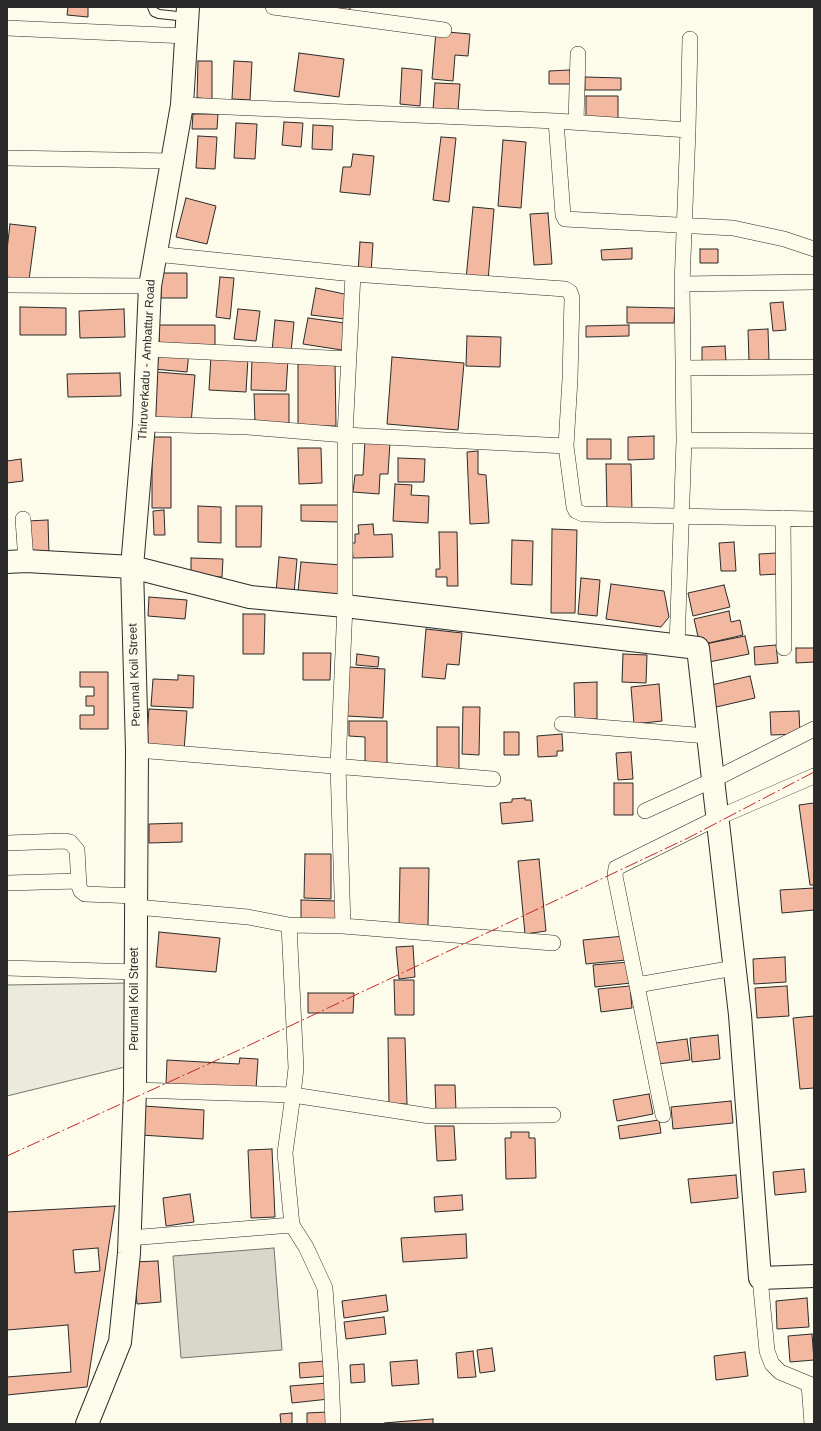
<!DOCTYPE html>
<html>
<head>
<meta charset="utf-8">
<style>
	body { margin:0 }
	#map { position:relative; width:821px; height:1431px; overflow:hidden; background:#fdfbea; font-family:Arial,sans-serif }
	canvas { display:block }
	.frame { position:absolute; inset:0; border:8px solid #2b2b2b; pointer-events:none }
</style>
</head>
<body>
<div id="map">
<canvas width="821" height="1431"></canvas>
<div class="frame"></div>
</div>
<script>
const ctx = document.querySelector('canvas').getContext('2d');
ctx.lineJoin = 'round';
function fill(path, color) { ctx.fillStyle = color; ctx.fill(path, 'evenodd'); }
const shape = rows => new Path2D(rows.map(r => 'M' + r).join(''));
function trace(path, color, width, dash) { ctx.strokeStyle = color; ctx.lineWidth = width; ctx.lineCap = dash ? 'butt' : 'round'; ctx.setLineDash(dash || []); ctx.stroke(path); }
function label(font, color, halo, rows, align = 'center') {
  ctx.font = font + ' Arial,sans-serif'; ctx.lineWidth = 3; ctx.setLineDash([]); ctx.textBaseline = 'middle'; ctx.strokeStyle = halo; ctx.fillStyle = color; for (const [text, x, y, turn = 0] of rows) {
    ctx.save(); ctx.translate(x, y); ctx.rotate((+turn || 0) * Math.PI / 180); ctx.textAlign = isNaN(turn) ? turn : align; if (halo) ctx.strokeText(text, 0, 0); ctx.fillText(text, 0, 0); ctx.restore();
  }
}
const parking = shape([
	[132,983,129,1066,7,1096,7,985,132,983]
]);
fill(parking, '#eceadb');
trace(parking, '#74746e', 1);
const water = shape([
	[274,1248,282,1350,181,1358,173,1256,274,1248]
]);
fill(water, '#d8d7c9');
trace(water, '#74746e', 1);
const building = shape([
	[68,7,88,7,88,17,67,15,68,7],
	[323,7,350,7,350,10,323,7],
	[436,31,470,34,468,56,455,55,453,81,432,79,436,31],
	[299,53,344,59,339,97,294,91,299,53],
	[198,61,212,61,212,99,197,98,198,61],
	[234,61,252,62,250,100,232,99,234,61],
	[402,68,422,70,420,106,400,104,402,68],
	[570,70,571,84,549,84,549,71,570,70],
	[585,77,621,78,621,90,585,90,585,77],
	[435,83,460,84,458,111,433,110,435,83],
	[586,96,618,96,618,118,586,117,586,96],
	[193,114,218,114,217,129,192,129,193,114],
	[284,122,303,123,301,147,282,145,284,122],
	[236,123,257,124,255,159,234,158,236,123],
	[313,125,333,126,332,150,312,149,313,125],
	[198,136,217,137,215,169,196,168,198,136],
	[441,137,456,138,449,202,433,200,441,137],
	[503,140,526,142,521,208,498,206,503,140],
	[353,154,374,156,370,195,340,192,343,167,351,167,353,154],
	[186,198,216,206,207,244,176,237,186,198],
	[473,207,494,209,488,281,466,279,473,207],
	[548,213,552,264,534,265,530,214,548,213],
	[10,224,36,227,29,280,7,277,7,250,10,224],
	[360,242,373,243,371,273,358,272,360,242],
	[632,248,632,259,602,260,601,250,632,248],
	[700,249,718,249,718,263,700,263,700,249],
	[161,273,187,273,187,298,161,298,161,273],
	[220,277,234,278,230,319,216,317,220,277],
	[316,288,349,295,345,319,311,315,316,288],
	[783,302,786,330,773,331,770,303,783,302],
	[20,307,66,308,66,335,20,335,20,307],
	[627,307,675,308,674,323,627,323,627,307],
	[124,309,125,337,80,338,79,311,124,309],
	[238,309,260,311,256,341,234,339,238,309],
	[308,318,345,323,342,350,303,344,308,318],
	[275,320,294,322,291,352,272,351,275,320],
	[159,325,215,325,215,348,159,348,159,325],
	[629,325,629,336,586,337,586,326,629,325],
	[768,329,769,360,749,361,748,330,768,329],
	[467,336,501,337,500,367,466,366,467,336],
	[725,346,726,361,702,362,702,347,725,346],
	[155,350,189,352,187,372,154,369,155,350],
	[211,356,248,358,246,392,209,390,211,356],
	[392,357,464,363,458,430,387,424,392,357],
	[252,358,288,359,286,391,251,390,252,358],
	[298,361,335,362,336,426,298,426,298,361],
	[157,372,195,375,191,424,153,421,157,372],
	[120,373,121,396,68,397,67,374,120,373],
	[254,394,289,394,289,423,255,423,254,394],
	[654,436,654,459,628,460,628,437,654,436],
	[152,437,171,437,171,508,152,508,152,437],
	[587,439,611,439,611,459,587,459,587,439],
	[365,440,390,442,388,474,380,474,379,494,353,492,355,475,363,475,365,440],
	[298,448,321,448,322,483,299,484,298,448],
	[478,451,478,474,486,475,489,523,470,524,467,452,478,451],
	[398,458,425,459,424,482,398,482,398,458],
	[21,459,23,481,7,483,7,461,21,459],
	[606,464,631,464,632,512,607,512,606,464],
	[395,484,412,485,411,495,429,496,428,523,393,521,395,484],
	[301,505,340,505,339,522,301,521,301,505],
	[198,506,221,507,221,543,198,542,198,506],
	[236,506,262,506,261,547,236,547,236,506],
	[164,510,165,535,154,535,153,511,164,510],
	[48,520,49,555,29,556,27,521,48,520],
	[373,524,374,535,392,534,393,557,353,558,352,543,355,543,355,534,359,534,358,525,373,524],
	[552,529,577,530,575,613,551,613,552,529],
	[439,532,457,532,458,586,447,586,447,577,436,577,436,569,440,569,439,532],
	[512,540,533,541,532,585,511,584,512,540],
	[734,542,736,571,721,571,719,543,734,542],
	[777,553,778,574,760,575,759,554,777,553],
	[279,557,297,559,294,594,276,592,279,557],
	[191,558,223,559,222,577,191,576,191,558],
	[301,562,342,565,340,595,298,591,301,562],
	[581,578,600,580,597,616,578,614,581,578],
	[611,584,664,591,669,617,661,627,606,619,611,584],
	[724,585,730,607,693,616,688,593,724,585],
	[149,597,187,600,185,619,148,616,149,597],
	[729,611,731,622,740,620,743,635,700,645,694,619,729,611],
	[243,614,265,614,264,654,243,654,243,614],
	[426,629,462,633,459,665,447,664,445,679,422,677,426,629],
	[745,636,749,654,709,662,705,644,745,636],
	[776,645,778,663,755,665,754,647,776,645],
	[796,648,814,648,814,662,796,663,796,648],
	[303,653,331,653,330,680,303,680,303,653],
	[357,654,379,657,378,667,356,665,357,654],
	[623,654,647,655,646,683,622,682,623,654],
	[349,667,385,669,383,718,347,716,349,667],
	[80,672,108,672,108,729,80,729,80,715,94,715,94,706,86,706,86,696,94,696,94,687,80,687,80,672],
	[178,675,194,676,193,708,151,706,153,679,178,680,178,675],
	[750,676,755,698,712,708,707,686,750,676],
	[597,682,597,719,575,720,574,683,597,682],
	[659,684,662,721,634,724,631,687,659,684],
	[463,707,480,707,479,755,462,754,463,707],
	[149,709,187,711,184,751,146,748,149,709],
	[799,711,800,734,771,735,770,712,799,711],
	[349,721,387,721,387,767,365,766,365,737,349,736,349,721],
	[437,727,459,727,459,769,437,769,437,727],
	[504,732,519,732,519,755,504,755,504,732],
	[562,734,563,751,557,751,557,756,538,757,537,736,562,734],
	[631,752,633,779,618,780,616,753,631,752],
	[614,783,633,783,633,815,614,815,614,783],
	[525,798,525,800,531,800,533,821,502,824,500,803,512,802,512,799,525,798],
	[814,803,814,885,810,885,799,805,814,803],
	[182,823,182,842,149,843,149,824,182,823],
	[305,854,331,854,331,899,304,898,305,854],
	[539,859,546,931,525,934,518,861,539,859],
	[400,868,429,868,428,926,399,925,400,868],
	[814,888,814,910,782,913,780,890,814,888],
	[301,900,337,901,337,923,301,923,301,900],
	[159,932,220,938,216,972,156,967,159,932],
	[624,936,626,960,586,964,583,940,624,936],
	[413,946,415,977,399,979,396,947,413,946],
	[785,957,786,982,754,984,753,959,785,957],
	[629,962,631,983,595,987,593,965,629,962],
	[394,980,414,980,414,1015,395,1015,394,980],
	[630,986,632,1008,601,1012,598,989,630,986],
	[787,986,789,1016,757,1018,755,988,787,986],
	[308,993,354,993,353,1013,308,1013,308,993],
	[814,1016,814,1088,800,1089,793,1018,814,1016],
	[718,1035,720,1059,692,1062,690,1038,718,1035],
	[388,1038,405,1038,407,1104,389,1104,388,1038],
	[687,1039,690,1060,658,1064,656,1043,687,1039],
	[240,1058,258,1059,256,1089,166,1084,167,1060,239,1064,240,1058],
	[435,1085,455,1085,456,1111,436,1111,435,1085],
	[649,1094,653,1114,617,1121,613,1100,649,1094],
	[731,1101,733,1123,673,1129,671,1107,731,1101],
	[143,1106,204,1110,203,1139,141,1135,143,1106],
	[659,1120,661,1133,620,1139,618,1126,659,1120],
	[435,1126,454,1126,456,1160,437,1161,435,1126],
	[511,1132,529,1132,529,1138,535,1138,536,1178,506,1179,505,1138,511,1138,511,1132],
	[272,1149,275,1217,251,1218,248,1150,272,1149],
	[804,1169,806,1192,775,1195,773,1172,804,1169],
	[736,1175,738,1198,691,1203,688,1179,736,1175],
	[190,1194,194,1222,166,1226,163,1198,190,1194],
	[462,1195,463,1210,435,1212,434,1197,462,1195],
	[115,1206,87,1387,7,1395,7,1212,115,1206],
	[466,1234,467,1258,403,1262,401,1238,466,1234],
	[98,1248,100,1271,75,1273,73,1250,98,1248],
	[158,1261,161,1302,137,1304,133,1262,158,1261],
	[386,1295,388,1311,344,1318,342,1301,386,1295],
	[807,1298,809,1327,777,1329,776,1301,807,1298],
	[384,1317,386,1334,346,1339,344,1322,384,1317],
	[68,1325,71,1372,7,1377,7,1330,68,1325],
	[812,1334,814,1360,790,1362,788,1336,812,1334],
	[492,1348,495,1371,480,1373,477,1350,492,1348],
	[473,1351,476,1377,458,1378,456,1353,473,1351],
	[745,1352,748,1376,716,1380,714,1356,745,1352],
	[417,1360,419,1384,392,1386,390,1362,417,1360],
	[325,1361,326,1376,300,1378,299,1363,325,1361],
	[364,1364,365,1382,351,1383,350,1365,364,1364],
	[328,1383,329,1399,292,1403,290,1386,328,1383],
	[327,1412,328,1424,307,1424,307,1413,327,1412],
	[292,1413,292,1424,281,1424,280,1414,292,1413],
	[433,1419,433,1424,384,1424,384,1423,433,1419]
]);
fill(building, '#f2b8a0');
trace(building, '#2b2b2b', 1);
const lane = shape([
	[152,7,154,12,159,14,187,17]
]);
const street = shape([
	[273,7,444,30],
	[7,28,186,36],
	[182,105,556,121,688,130,682,284,684,440,677,646],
	[556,121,563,215,565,219,733,228,784,239,814,249],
	[576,122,578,54],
	[688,130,690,39],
	[7,158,172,161],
	[155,254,353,274,565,289,570,292,572,298,570,379,566,446,574,507,576,511,583,514,814,519],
	[353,274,345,435,345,606,338,766,343,926,553,943],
	[682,284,814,282],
	[7,285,150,286],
	[147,349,349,359],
	[683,368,814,367],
	[144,424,248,427,345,435,566,446],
	[684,440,814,441],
	[783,518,784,648],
	[23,519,26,561],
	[562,724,707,736],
	[137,750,493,779],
	[645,811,713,780,814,729],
	[7,843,64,841,70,842,77,850,79,886,81,891,85,894,136,896],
	[7,883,78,881],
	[136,907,248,917,289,925,296,1068,293,1095,430,1116,553,1115],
	[289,925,343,926],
	[7,968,136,972],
	[637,985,734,968],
	[135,1090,293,1095,285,1153,292,1225],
	[663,1115,615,876,616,868,717,818,814,776],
	[129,1238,292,1225,306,1247,325,1288,331,1371,333,1424],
	[760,1278,767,1351,772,1364,780,1372,809,1384,812,1424]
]);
const secondary = shape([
	[7,562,26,561,132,567,250,597,345,606,698,648,740,1015,760,1278,814,1276],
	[87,1424,120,1342,129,1253,135,1090,137,750,132,567,144,424,150,286,182,105,188,7]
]);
trace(lane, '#2b2b2b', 10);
trace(street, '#2b2b2b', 16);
trace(secondary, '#2b2b2b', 24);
trace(lane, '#fdfbea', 8);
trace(street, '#fdfbea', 15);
trace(secondary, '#fdfbea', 22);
trace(shape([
	[7,1156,239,1050,688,838,814,772]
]), '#c62828', 1, [14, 3, 2, 3]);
label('12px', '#2b2b2b', '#fdfbea', [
	["Thiruverkadu - Ambattur Road",147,360,-87],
	["Perumal Koil Street",135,675,-92],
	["Perumal Koil Street",135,999,-90]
]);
</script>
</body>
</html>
